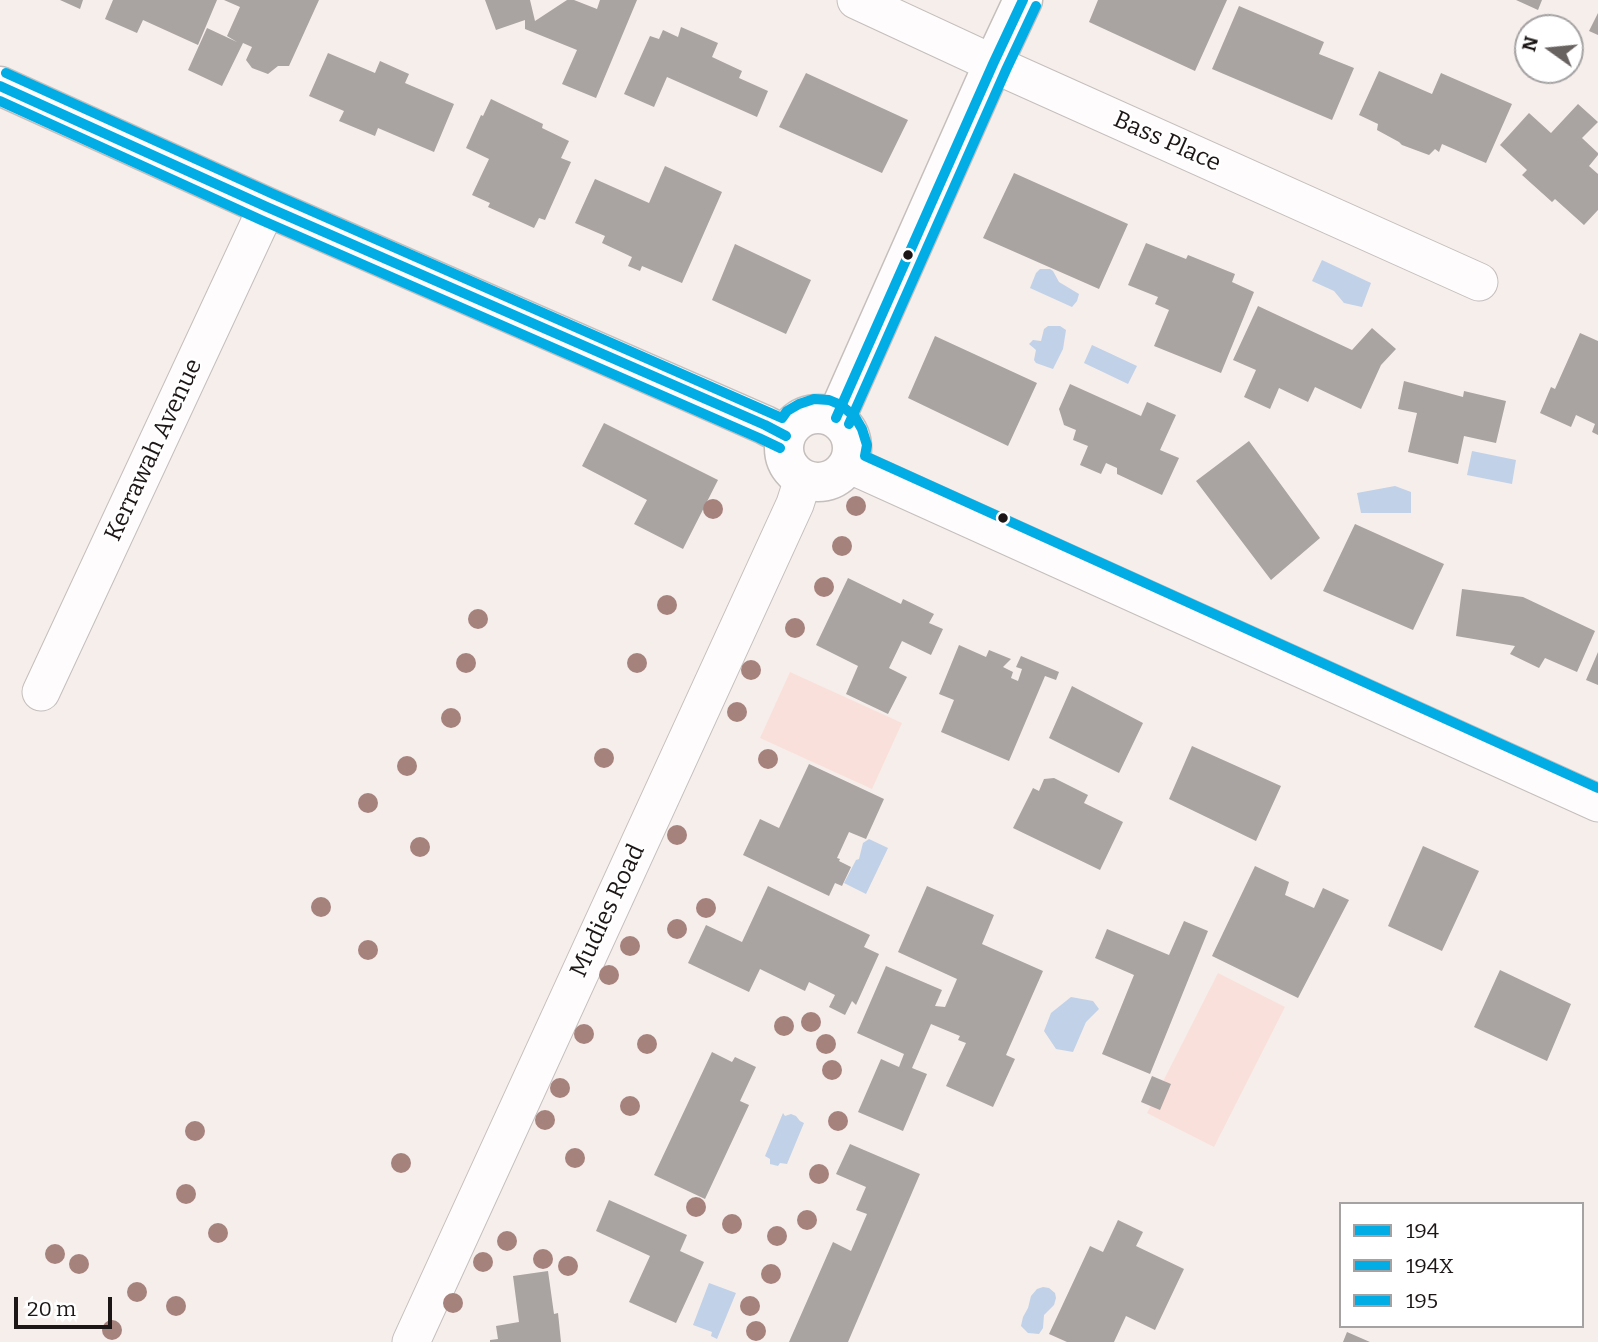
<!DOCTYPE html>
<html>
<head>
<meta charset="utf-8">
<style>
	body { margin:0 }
	#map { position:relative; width:1598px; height:1342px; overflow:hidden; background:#f6eeeb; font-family:Bitter,serif }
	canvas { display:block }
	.legend { position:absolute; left:1339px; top:1202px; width:245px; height:126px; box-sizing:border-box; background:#fff; border:2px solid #a4a2a2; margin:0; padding:9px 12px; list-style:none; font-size:21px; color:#1c1716 }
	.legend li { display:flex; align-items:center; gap:14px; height:35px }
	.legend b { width:35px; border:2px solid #a4a2a2 }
	.north { position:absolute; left:1514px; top:14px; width:70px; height:70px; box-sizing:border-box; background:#fff; border:2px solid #a4a2a2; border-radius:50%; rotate:285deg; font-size:19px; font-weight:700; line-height:28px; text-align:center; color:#1c1716 }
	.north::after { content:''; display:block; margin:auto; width:24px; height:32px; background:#686261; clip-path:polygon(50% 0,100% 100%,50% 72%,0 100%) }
	.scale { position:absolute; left:14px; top:1297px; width:98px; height:32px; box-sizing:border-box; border:4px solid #1c1716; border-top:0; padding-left:9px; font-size:21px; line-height:24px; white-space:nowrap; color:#1c1716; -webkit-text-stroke:5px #fff; paint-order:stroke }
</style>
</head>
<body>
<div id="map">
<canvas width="1598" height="1342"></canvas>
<ul class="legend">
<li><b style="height:9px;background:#01ade4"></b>194</li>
<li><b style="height:9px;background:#01ade4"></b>194X</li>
<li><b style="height:9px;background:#01ade4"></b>195</li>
</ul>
<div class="north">N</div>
<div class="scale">20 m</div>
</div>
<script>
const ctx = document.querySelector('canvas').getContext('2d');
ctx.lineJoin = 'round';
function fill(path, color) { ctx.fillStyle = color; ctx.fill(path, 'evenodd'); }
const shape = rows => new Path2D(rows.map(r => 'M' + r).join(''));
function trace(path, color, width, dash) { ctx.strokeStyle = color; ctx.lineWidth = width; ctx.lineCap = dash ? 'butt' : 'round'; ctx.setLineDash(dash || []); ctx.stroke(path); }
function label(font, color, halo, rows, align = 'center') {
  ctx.font = font + ' Bitter,serif'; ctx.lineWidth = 5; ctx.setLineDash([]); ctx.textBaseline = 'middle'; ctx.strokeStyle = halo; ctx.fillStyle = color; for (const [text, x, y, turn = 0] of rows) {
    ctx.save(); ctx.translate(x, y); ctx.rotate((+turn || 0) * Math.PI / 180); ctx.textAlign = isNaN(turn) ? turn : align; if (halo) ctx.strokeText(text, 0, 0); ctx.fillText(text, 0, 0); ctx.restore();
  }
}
fill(shape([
	[790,672,902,723,872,789,760,738],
	[1218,973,1285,1007,1214,1147,1147,1113]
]), '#fae0da');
fill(shape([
	[1322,260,1371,283,1362,307,1344,303,1334,291,1312,281],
	[1040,269,1050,269,1053,271,1059,282,1079,294,1077,301,1072,307,1030,288,1036,273],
	[1048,326,1060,326,1066,330,1063,349,1053,369,1036,363,1034,360,1036,350,1029,344,1033,340,1041,341,1044,329],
	[1092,345,1137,366,1128,384,1084,363],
	[1472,451,1516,460,1512,484,1467,475],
	[1395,486,1411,492,1411,513,1361,513,1357,493],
	[869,839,888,848,866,894,844,883,856,860,859,859,863,843],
	[1071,997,1093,1001,1099,1009,1086,1022,1073,1052,1056,1049,1044,1031,1051,1013],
	[783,1113,785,1116,791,1114,796,1116,800,1121,804,1123,787,1164,780,1163,778,1166,770,1164,770,1159,765,1156],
	[709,1283,736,1293,717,1339,711,1336,712,1332,693,1325],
	[1043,1287,1049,1288,1055,1293,1056,1298,1054,1305,1044,1315,1043,1328,1039,1334,1028,1333,1021,1326,1023,1317,1028,1308,1031,1296,1037,1289]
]), '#c1d1e8');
fill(shape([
	[60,0,83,0,80,9],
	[113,0,217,0,198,45,143,20,137,33,105,19],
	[224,0,319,0,289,66,278,66,268,74,252,68,246,60,252,47,243,43,222,86,188,70,207,28,237,42,227,36,240,7],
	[485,0,530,0,535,21,567,0,574,0,597,9,600,0,637,0,596,98,562,84,577,50,525,29,525,20,496,30],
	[1098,0,1227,0,1195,71,1089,22],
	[1516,0,1542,0,1538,10],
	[1239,6,1324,42,1319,54,1354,68,1332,120,1212,69],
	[1598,13,1598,35,1589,31],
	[681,27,718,43,712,57,742,71,739,78,768,91,757,117,667,77,654,107,624,94,650,36,659,39,663,30,678,37],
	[328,53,375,73,380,61,409,74,405,83,454,104,434,152,378,128,375,136,339,121,344,111,309,96],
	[1379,71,1432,94,1441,73,1512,104,1486,163,1442,144,1439,152,1435,149,1429,155,1402,145,1399,142,1377,130,1378,124,1359,115],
	[806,73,908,120,882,173,779,127],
	[491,99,543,124,542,128,569,141,561,158,571,162,545,220,539,218,534,228,488,207,490,203,472,195,489,159,466,148,481,115,483,116],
	[1578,104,1598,122,1582,138,1598,153,1598,155,1589,166,1598,174,1598,210,1584,225,1555,199,1552,202,1522,175,1527,170,1500,145,1529,113,1551,133],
	[665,166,722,192,682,283,642,266,640,271,628,266,632,257,602,243,605,236,575,223,595,179,649,203],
	[1014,173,1128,224,1099,289,983,238],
	[1146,243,1186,259,1188,255,1235,274,1232,282,1254,292,1221,373,1154,346,1169,310,1155,304,1158,297,1128,285],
	[735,244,811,280,786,334,712,300],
	[1258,306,1352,350,1372,328,1396,349,1381,365,1361,409,1315,387,1308,402,1279,388,1270,409,1244,397,1256,370,1233,360],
	[1580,333,1598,341,1598,435,1592,432,1595,424,1576,415,1571,427,1540,413,1551,387,1555,389],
	[935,336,1037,383,1008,446,908,398],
	[1404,381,1463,397,1464,391,1506,401,1496,443,1464,436,1458,464,1408,452,1417,413,1398,409],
	[1070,384,1141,416,1147,402,1176,415,1160,450,1179,458,1162,495,1117,474,1117,468,1106,463,1101,474,1080,465,1088,446,1073,440,1076,430,1064,425,1059,409],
	[604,423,718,480,683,549,634,524,647,500,582,466],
	[1249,441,1320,538,1271,580,1196,481],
	[1355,524,1444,564,1413,630,1323,591],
	[848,578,901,604,903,599,934,614,929,623,943,629,931,655,902,641,889,668,907,677,888,714,846,694,858,666,816,645],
	[1462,589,1523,597,1595,631,1577,672,1545,658,1539,668,1510,654,1515,646,1456,636],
	[959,645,986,657,989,650,1011,659,1003,667,1013,672,1011,678,1018,681,1022,669,1016,667,1021,656,1059,672,1056,680,1045,676,1009,761,941,732,954,700,939,694],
	[1598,652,1598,685,1586,680],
	[1072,686,1143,723,1119,773,1049,738],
	[1192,746,1281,786,1256,841,1169,799],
	[809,764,884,799,866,839,849,832,837,858,840,859,839,861,851,867,842,886,835,883,829,896,743,855,760,819,779,828],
	[1054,778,1088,795,1084,803,1123,822,1100,870,1013,828,1033,788,1039,791,1044,779],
	[1423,846,1479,871,1442,951,1388,926],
	[1255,866,1289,882,1285,895,1314,908,1323,888,1349,900,1298,998,1212,956],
	[768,886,870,935,864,947,879,954,856,1005,852,1001,845,1015,829,1007,835,995,809,982,805,991,760,969,749,992,688,963,706,925,742,942],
	[927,886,994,915,982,944,1043,971,1006,1055,1015,1059,993,1107,946,1086,966,1043,958,1040,960,1036,931,1024,912,1068,927,1074,903,1131,858,1112,881,1059,899,1067,904,1054,857,1033,886,966,942,990,935,1006,945,1007,957,979,898,952],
	[1184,921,1208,931,1150,1074,1102,1054,1134,975,1095,958,1107,929,1169,955],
	[1500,970,1571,1004,1547,1061,1474,1027],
	[712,1052,732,1062,735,1057,756,1067,740,1101,749,1105,705,1199,654,1175],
	[1152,1076,1171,1084,1160,1110,1141,1102],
	[850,1144,920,1174,848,1342,789,1342,833,1242,851,1251,867,1214,856,1210,866,1187,836,1174],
	[609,1200,687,1235,680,1251,704,1262,676,1323,629,1302,650,1256,596,1231],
	[1118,1220,1143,1232,1136,1246,1184,1269,1155,1330,1126,1316,1114,1342,1067,1342,1049,1334,1090,1246,1103,1252],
	[548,1271,554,1314,558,1313,561,1342,490,1342,490,1340,498,1339,496,1326,519,1322,513,1276],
	[1347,1332,1370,1342,1343,1342]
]), '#a9a3a1');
const minor = shape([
	[856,0,1009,71,1479,282],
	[848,464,1598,803],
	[41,692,267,207],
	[411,1342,795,504,803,479]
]);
const tertiary = shape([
	[0,86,267,207,765,425,786,436],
	'784 448a34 34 0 1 1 68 0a34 34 0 1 1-68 0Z',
	[836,418,993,64,1023,0]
]);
trace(minor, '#c4bebc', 39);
trace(tertiary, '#c4bebc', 41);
trace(minor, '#fefcfc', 37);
trace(tertiary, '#fefcfc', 38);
trace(shape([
	[0,86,267,207,765,425,786,436],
	[836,418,993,64,1023,0]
]), '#01ade4', 10);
trace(shape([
	[0,101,261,220,759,438,780,448],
	[849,424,1006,70,1036,6]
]), '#01ade4', 10);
trace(shape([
	[6,73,273,194,782,418,787,411,799,404,814,399,829,400,841,405,855,417,862,429,867,445,865,456,1598,788]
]), '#01ade4', 10);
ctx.fillStyle = '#a6827d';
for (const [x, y] of [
	[856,506],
	[713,509],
	[842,546],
	[824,587],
	[667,605],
	[478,619],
	[795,628],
	[466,663],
	[637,663],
	[751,670],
	[737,712],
	[451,718],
	[604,758],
	[768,759],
	[407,766],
	[368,803],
	[677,835],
	[420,847],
	[321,907],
	[706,908],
	[677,929],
	[630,946],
	[368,950],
	[609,975],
	[811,1022],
	[784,1026],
	[584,1034],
	[647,1044],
	[826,1044],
	[832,1070],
	[560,1088],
	[630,1106],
	[545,1120],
	[838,1121],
	[195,1131],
	[575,1158],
	[401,1163],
	[819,1174],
	[186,1194],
	[696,1207],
	[807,1220],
	[732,1224],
	[218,1233],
	[777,1236],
	[507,1241],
	[55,1254],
	[543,1259],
	[483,1262],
	[79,1264],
	[568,1266],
	[771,1274],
	[137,1292],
	[453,1303],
	[176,1306],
	[750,1306],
	[112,1330],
	[756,1331]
]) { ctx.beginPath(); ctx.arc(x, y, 10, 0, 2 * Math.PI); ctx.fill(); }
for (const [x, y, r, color] of [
	[908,255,6,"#1c1716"],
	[1003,518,6,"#1c1716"]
]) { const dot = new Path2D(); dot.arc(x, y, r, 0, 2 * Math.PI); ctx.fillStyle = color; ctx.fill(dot); trace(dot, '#fff', 2.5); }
label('24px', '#1c1716', '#fff', [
	["Bass Place",1167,142,24],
	["Kerrawah Avenue",154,450,-65],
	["Mudies Road",608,911,-65]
]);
</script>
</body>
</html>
